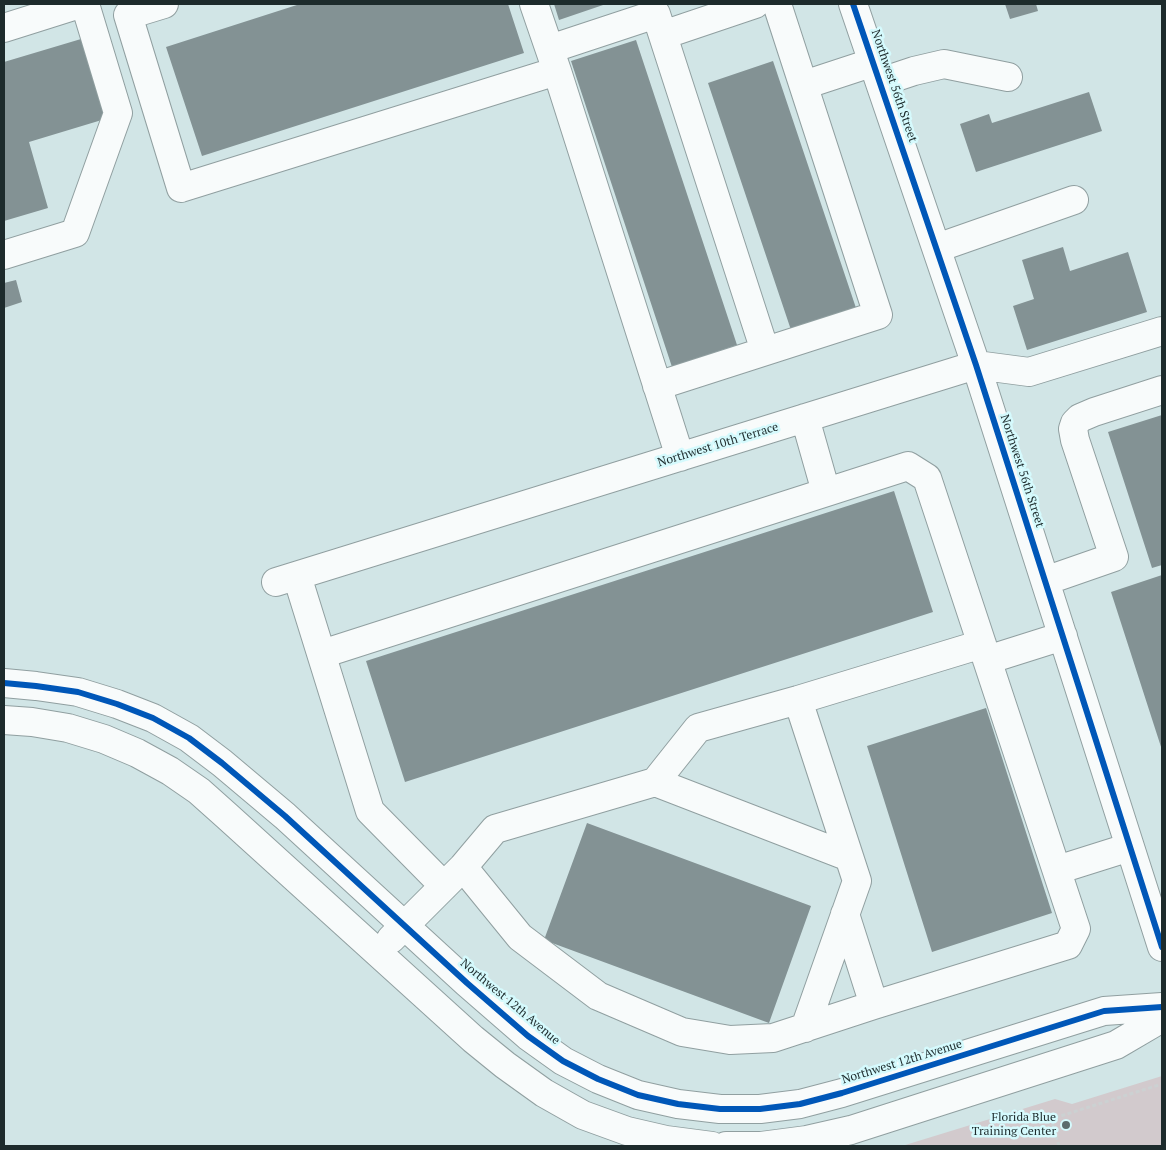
<!DOCTYPE html>
<html>
<head>
<meta charset="utf-8">
<style>
	body { margin:0 }
	#map { position:relative; width:1166px; height:1150px; overflow:hidden; background:#d1e5e6; font-family:"PT Serif",serif }
	canvas { display:block }
	.frame { position:absolute; inset:0; border:5px solid #1d2b2c; pointer-events:none }
</style>
</head>
<body>
<div id="map">
<canvas width="1166" height="1150"></canvas>
<div class="frame"></div>
</div>
<script>
const ctx = document.querySelector('canvas').getContext('2d');
ctx.lineJoin = 'round';
function fill(path, color) { ctx.fillStyle = color; ctx.fill(path, 'evenodd'); }
const shape = rows => new Path2D(rows.map(r => 'M' + r).join(''));
function trace(path, color, width, dash) { ctx.strokeStyle = color; ctx.lineWidth = width; ctx.lineCap = dash ? 'butt' : 'round'; ctx.setLineDash(dash || []); ctx.stroke(path); }
function label(font, color, halo, rows, align = 'center') {
  ctx.font = font + ' "PT Serif",serif'; ctx.lineWidth = 5; ctx.setLineDash([]); ctx.textBaseline = 'middle'; ctx.strokeStyle = halo; ctx.fillStyle = color; for (const [text, x, y, turn = 0] of rows) {
    ctx.save(); ctx.translate(x, y); ctx.rotate((+turn || 0) * Math.PI / 180); ctx.textAlign = isNaN(turn) ? turn : align; if (halo) ctx.strokeText(text, 0, 0); ctx.fillText(text, 0, 0); ctx.restore();
  }
}
fill(shape([
	[1162,1076,1162,1146,902,1146,1055,1099,1072,1104]
]), '#d2cacd');
fill(shape([
	[300,4,508,4,524,53,202,156,166,47],
	[554,4,606,4,559,20],
	[1005,4,1036,4,1038,11,1010,19],
	[81,39,105,119,29,142,48,208,4,221,4,62],
	[636,40,737,345,672,367,571,61],
	[773,61,856,308,791,330,708,83],
	[1089,92,1102,131,976,172,960,124,989,114,992,123],
	[1063,247,1070,271,1128,252,1147,312,1027,350,1013,306,1034,299,1022,260],
	[16,280,22,302,4,308,4,283],
	[1162,415,1162,565,1152,568,1108,432],
	[894,491,933,612,405,782,366,661],
	[1162,575,1162,750,1111,592],
	[986,708,1052,913,932,952,867,746],
	[587,823,811,906,769,1023,544,940]
]), '#839294');
const minor = shape([
	[164,4,128,15,181,188,557,71,534,4],
	[853,4,976,365,1162,947],
	[4,28,80,4],
	[663,35,755,4],
	[550,49,656,14,765,351],
	[557,71,680,457],
	[881,82,914,71,944,64,1008,77],
	[804,85,874,62],
	[937,248,1074,200],
	[4,255,75,233,118,113,85,4],
	[657,386,878,315,777,4],
	[805,418,826,492],
	[297,576,370,811,444,886],
	[1045,581,1114,557,1075,440,1073,429,1075,423,1080,418,1094,412,1162,390],
	[276,582,976,365,1029,372,1162,331],
	[322,654,908,466,927,478,1076,929,1068,945,874,1005,773,1038,730,1040,682,1032,598,996,520,937,463,867],
	[987,660,1063,636],
	[4,683,36,686,78,692,117,704,153,718,189,738,222,763,285,816,467,983,528,1036,563,1061,598,1079,638,1095,678,1104,720,1109,760,1109,800,1104,842,1093,1104,1011,1162,1007],
	[798,700,857,881,805,1028],
	[4,720,32,722,68,728,104,739,137,753,170,771,199,791,227,816,473,1039,505,1065,544,1093,583,1115,627,1131,666,1140,712,1146],
	[655,782,849,857],
	[1057,870,1130,847],
	[845,914,874,1005],
	[391,939,463,867,495,829,655,782,698,728,798,700,982,644],
	[726,1146,761,1146,807,1140,851,1130,1116,1045,1162,1018]
]);
trace(minor, '#909fa0', 30);
trace(shape([
	[1059,1146,1051,1119,1162,1084]
]), '#ccd1d2', 3, [4, 2.5]);
trace(minor, '#f8fbfb', 28);
trace(shape([
	[853,4,976,365,1162,947],
	[4,683,36,686,78,692,117,704,153,718,189,738,222,763,285,816,467,983,528,1036,563,1061,598,1079,638,1095,678,1104,720,1109,760,1109,800,1104,842,1093,1104,1011,1162,1007]
]), '#0057b8', 6);
for (const [x, y, r, color] of [
	[1066,1125,5,"#5c6c6d"]
]) { const dot = new Path2D(); dot.arc(x, y, r, 0, 2 * Math.PI); ctx.fillStyle = color; ctx.fill(dot); trace(dot, '#d5fafd', 2); }
label('12px', '#1d2b2c', '#d5fafd', [
	["Northwest 56th Street",894,86,71],
	["Northwest 10th Terrace",718,445,-17],
	["Northwest 56th Street",1022,471,72],
	["Northwest 12th Avenue",510,1002,40],
	["Northwest 12th Avenue",902,1062,-17]
]);
label('12px', '#1d2b2c', '#d5fafd', [
	["Florida Blue",1056,1118],
	["Training Center",1056,1132]
], 'right');
</script>
</body>
</html>
